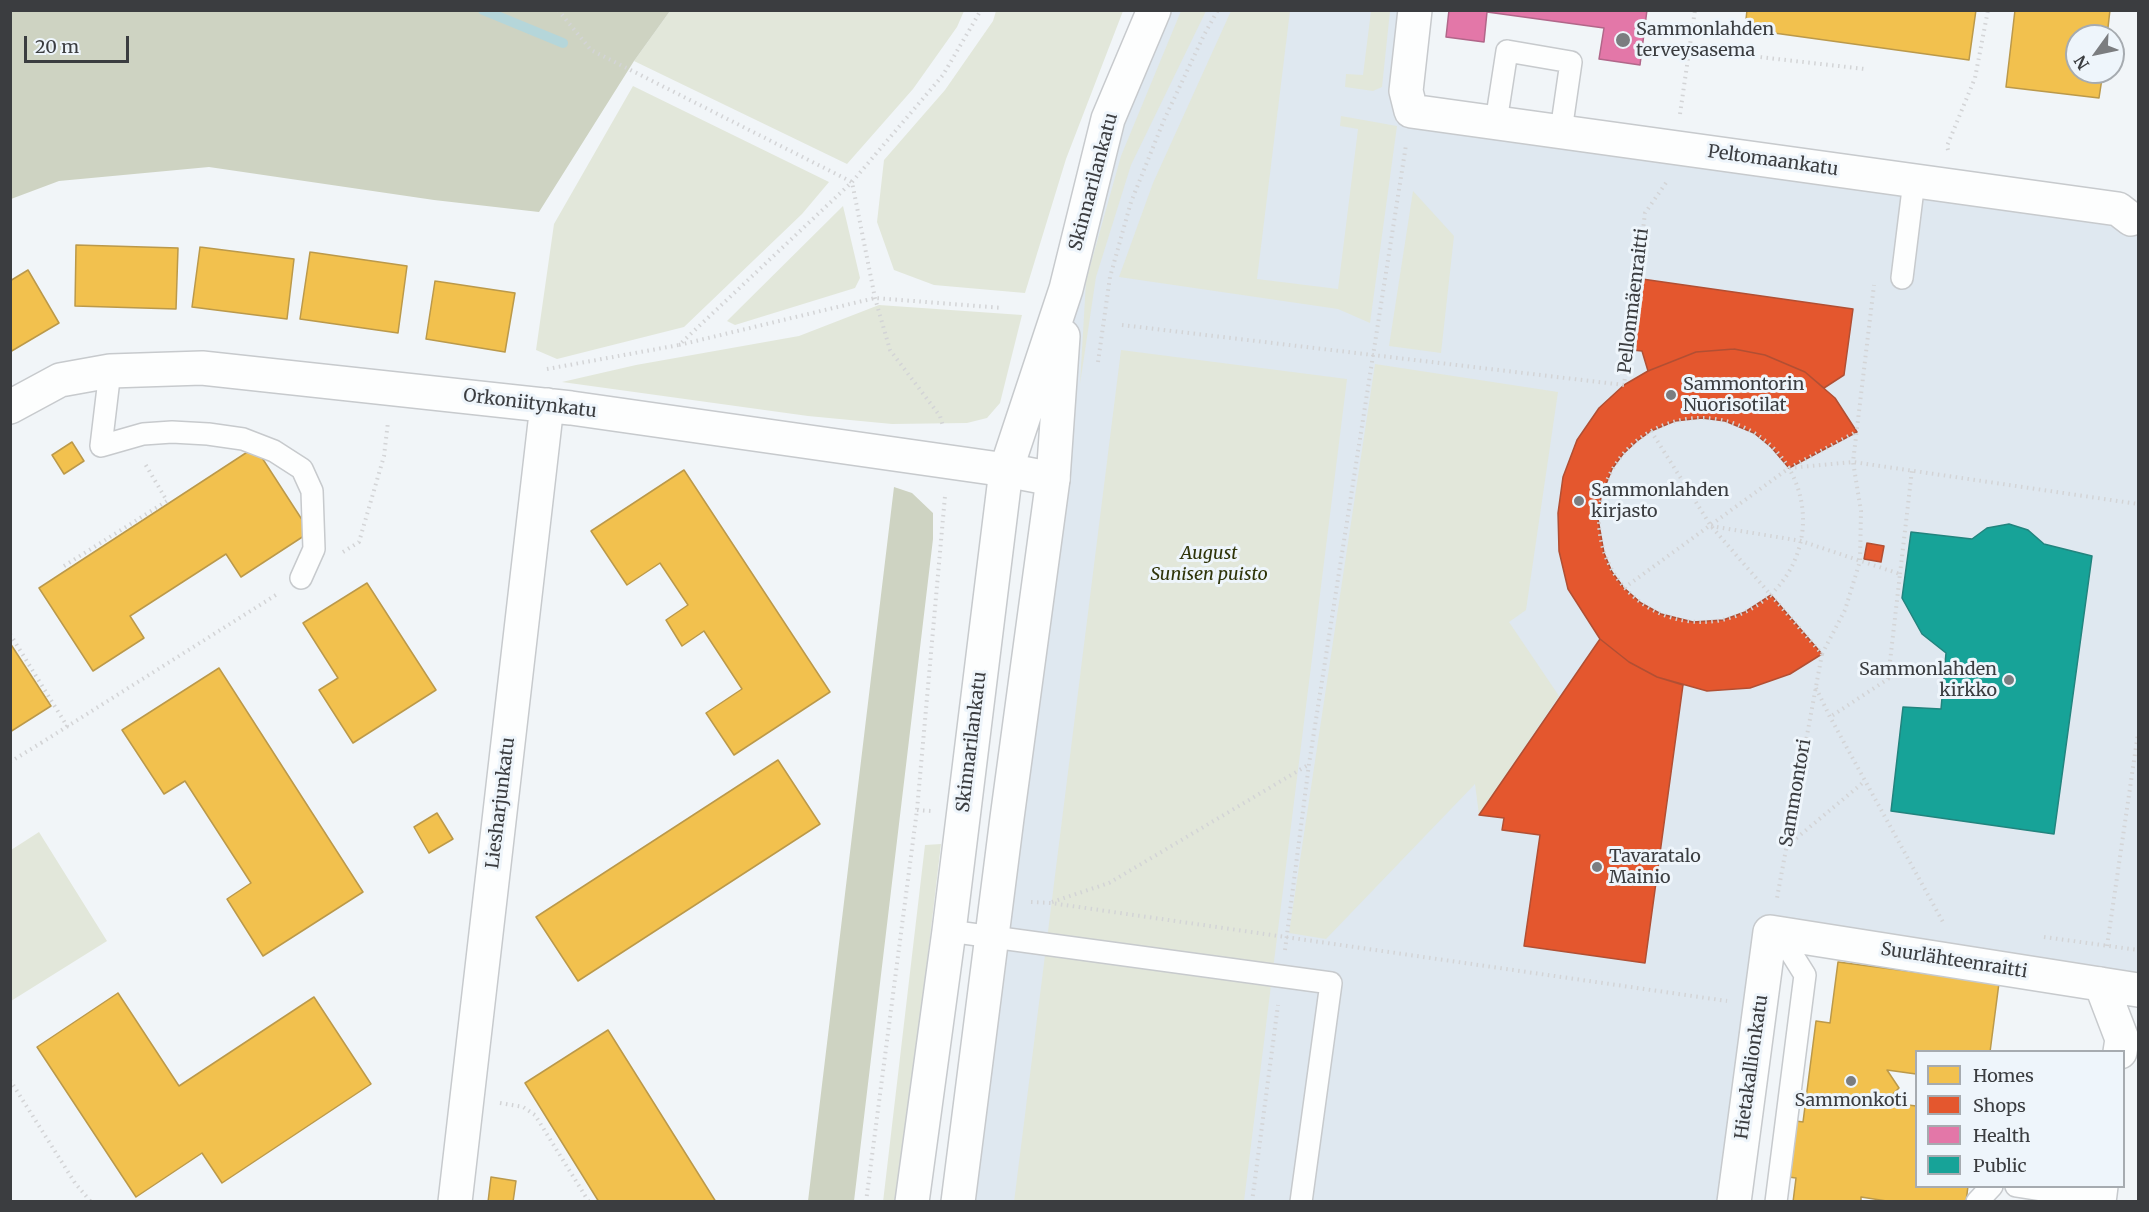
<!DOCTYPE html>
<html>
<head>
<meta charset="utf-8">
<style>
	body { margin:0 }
	#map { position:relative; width:2149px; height:1212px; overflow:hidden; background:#f1f5f8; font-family:Merriweather,serif }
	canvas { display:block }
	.frame { position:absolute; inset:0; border:12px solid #3b3d40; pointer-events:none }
	.legend { position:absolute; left:1915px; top:1050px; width:210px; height:138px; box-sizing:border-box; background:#eef5fb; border:2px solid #a6abb0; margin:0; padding:8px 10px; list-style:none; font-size:18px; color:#3b3d40 }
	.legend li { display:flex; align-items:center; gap:12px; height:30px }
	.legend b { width:30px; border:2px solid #a6abb0 }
	.north { position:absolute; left:2065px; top:24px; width:60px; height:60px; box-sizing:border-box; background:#eef5fb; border:2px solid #a6abb0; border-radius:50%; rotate:237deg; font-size:16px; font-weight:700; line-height:24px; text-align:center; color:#3b3d40 }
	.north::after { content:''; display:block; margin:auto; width:21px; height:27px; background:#7b7d80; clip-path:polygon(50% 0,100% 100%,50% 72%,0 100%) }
	.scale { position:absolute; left:24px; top:36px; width:105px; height:27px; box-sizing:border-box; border:3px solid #3b3d40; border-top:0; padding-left:8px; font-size:18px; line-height:21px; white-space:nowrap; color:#3b3d40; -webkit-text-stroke:4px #eef5fb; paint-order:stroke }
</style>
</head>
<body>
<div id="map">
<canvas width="2149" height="1212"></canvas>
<div class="frame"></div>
<ul class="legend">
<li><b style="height:16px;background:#f2c14e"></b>Homes</li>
<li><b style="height:16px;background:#e4572e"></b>Shops</li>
<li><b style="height:16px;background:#e377a8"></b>Health</li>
<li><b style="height:16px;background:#17a398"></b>Public</li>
</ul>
<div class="north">N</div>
<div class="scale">20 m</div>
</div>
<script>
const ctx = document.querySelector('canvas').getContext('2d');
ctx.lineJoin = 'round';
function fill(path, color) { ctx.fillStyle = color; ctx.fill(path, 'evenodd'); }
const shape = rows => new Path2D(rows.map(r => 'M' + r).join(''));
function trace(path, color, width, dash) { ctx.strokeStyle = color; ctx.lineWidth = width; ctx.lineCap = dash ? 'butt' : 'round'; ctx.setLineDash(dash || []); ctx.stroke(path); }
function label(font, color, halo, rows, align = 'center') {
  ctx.font = font + ' Merriweather,serif'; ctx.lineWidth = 6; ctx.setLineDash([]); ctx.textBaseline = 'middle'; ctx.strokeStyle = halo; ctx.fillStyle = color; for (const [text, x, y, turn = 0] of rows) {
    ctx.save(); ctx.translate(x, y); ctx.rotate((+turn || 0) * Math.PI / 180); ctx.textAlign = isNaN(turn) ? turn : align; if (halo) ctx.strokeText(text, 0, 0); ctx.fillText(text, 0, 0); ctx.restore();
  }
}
fill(shape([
	[1154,11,1415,11,1411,111,2138,222,2138,990,1771,932,1734,1201,958,1202,1066,289]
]), '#dfe8f0');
fill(shape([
	[670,11,964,11,957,27,913,89,847,164,634,61],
	[996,11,1123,11,1066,159,1025,293,934,285,894,270,877,222,884,160,945,90,993,21],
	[1181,11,1206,11,1131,165,1096,277,1080,384,1086,281,1121,156],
	[1231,11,1290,11,1257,279,1338,289,1358,129,1340,126,1341,116,1397,126,1370,323,1338,309,1119,277,1153,183],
	[1371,11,1390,11,1382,87,1373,91,1345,87,1346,74,1363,75],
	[633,86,829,182,802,214,684,327,557,359,536,350,554,224],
	[1413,191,1454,236,1441,353,1389,346],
	[843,206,860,278,855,288,735,325,727,321],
	[879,305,1022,315,1000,403,987,418,967,423,892,424,808,416,562,382,636,365,799,336],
	[1121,350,1347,379,1244,1201,1014,1202],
	[1375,364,1558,392,1526,610,1509,622,1559,696,1479,815,1475,784,1326,939,1289,933],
	[39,832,107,941,11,1001,11,850],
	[941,844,899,1201,883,1202,925,845]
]), '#e2e7da');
fill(shape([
	[11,10,670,10,670,11,634,61,539,212,434,200,209,167,59,181,11,199],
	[894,487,912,493,933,513,933,539,854,1201,808,1201]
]), '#ced3c2');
const homes = shape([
	[1747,10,1976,10,1969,60,1745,29,1747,10],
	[2015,10,2110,10,2107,36,2077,36,2077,72,2103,72,2099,98,2006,87,2015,10],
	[76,245,178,248,176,309,75,306,76,245],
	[200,247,294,259,287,319,192,307,200,247],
	[310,252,407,266,398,333,300,319,310,252],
	[28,270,59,323,10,352,10,281,28,270],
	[435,281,515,293,505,352,426,339,435,281],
	[72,442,84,461,64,474,52,455,72,442],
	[255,447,310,532,241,577,226,554,130,616,144,638,93,671,39,588,255,447],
	[684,470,830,692,734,755,706,713,742,689,704,631,682,646,666,620,688,605,660,563,627,585,591,531,684,470],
	[367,583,436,690,353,743,319,690,338,678,303,623,367,583],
	[10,643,51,706,10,732,10,643],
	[219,668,363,892,263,956,227,899,251,883,185,781,164,794,122,730,219,668],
	[778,760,820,824,578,981,536,917,778,760],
	[437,813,453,839,429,853,414,827,437,813],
	[1838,962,1999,983,1990,1052,1916,1052,1916,1074,1887,1070,1899,1088,1885,1102,1916,1106,1916,1186,1968,1186,1966,1202,1893,1202,1861,1197,1861,1202,1793,1202,1796,1178,1781,1176,1788,1120,1803,1122,1816,1021,1830,1023,1838,962],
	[118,993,179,1086,314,997,371,1084,222,1183,202,1153,136,1197,37,1047,118,993],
	[608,1030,716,1202,599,1202,525,1083,608,1030],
	[491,1177,516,1181,513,1202,488,1202,491,1177]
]);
fill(homes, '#f2c14e');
trace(homes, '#bb994a', 1.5);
const shops = shape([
	[1642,279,1853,309,1844,375,1824,388,1805,372,1765,355,1734,349,1696,352,1648,371,1642,351,1632,350,1642,279],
	[1734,349,1765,355,1805,372,1835,398,1857,432,1789,468,1771,447,1754,433,1725,421,1702,418,1675,421,1651,431,1637,441,1623,454,1612,469,1601,497,1598,519,1604,553,1612,572,1624,588,1641,603,1661,614,1693,622,1723,620,1745,612,1771,595,1822,654,1790,674,1750,688,1707,691,1657,677,1629,662,1600,639,1568,589,1559,551,1558,513,1563,477,1577,440,1599,408,1624,385,1648,371,1696,352,1734,349],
	[1867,543,1884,546,1881,562,1864,559,1867,543],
	[1600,639,1629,662,1657,677,1683,685,1645,963,1524,946,1540,835,1502,830,1504,818,1479,815,1600,639]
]);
fill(shops, '#e4572e');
trace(shops, '#b14f33', 1.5);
const health = shape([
	[1449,10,1647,10,1640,65,1599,59,1604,28,1487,12,1484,42,1446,37,1449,10]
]);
fill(health, '#e377a8');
trace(health, '#b16689', 1.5);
const public = shape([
	[2009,524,2028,530,2044,544,2092,556,2054,834,1891,811,1903,707,1941,709,1946,653,1922,634,1902,598,1911,532,1972,539,1987,528,2009,524]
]);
fill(public, '#17a398');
trace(public, '#22847e', 1.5);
trace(shape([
	[483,10,563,43]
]), '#b5d6da', 10);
const service = shape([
	[1496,122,1507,51,1571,62,1561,131],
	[1902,278,1914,181],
	[110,371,101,446,143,434,172,432,208,434,243,439,274,451,302,469,312,491,314,549,301,578],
	[949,931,1331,983,1301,1202],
	[1769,944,1790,951,1805,975,1776,1202],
	[2016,1186,2099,1199],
	[1977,1202,1992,1186]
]);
const minor = shape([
	[1415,10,1406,91,1411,111,2118,209,2131,219],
	[10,407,60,380,110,371,202,368,571,408,1006,470,1053,479],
	[2101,984,2122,1039,2120,1052],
	[455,1202,547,405],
	[1734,1202,1770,932,2138,990],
	[2099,1202,2101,1186]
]);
const secondary = shape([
	[912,1202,949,931,1006,470,1066,289,1108,119,1154,10],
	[958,1202,1007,818,1053,479,1063,336]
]);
trace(service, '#c7cacd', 24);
trace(minor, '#c7cacd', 36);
trace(secondary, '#c7cacd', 36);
trace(shape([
	[558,10,591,50,852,182,875,298,890,350,940,416,943,426],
	[1689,49,1865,69],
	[1680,114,1695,10],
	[1948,150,1947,146,1975,78,1988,10],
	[1122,325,1624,385,1645,213,1668,180],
	[679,345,875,298,1003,308],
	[1098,362,1110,277,1131,202,1164,120,1204,35,1218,10],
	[547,369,679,345,852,182,943,75,981,10],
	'1599 520a102 102 0 1 1 204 0a102 102 0 1 1-204 0Z',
	[1651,431,1711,526,1822,654,1777,898],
	[1789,468,1853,462,2138,504],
	[1711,526,1801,541,1900,574,1888,679,1830,717],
	[343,552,359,542,384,456,388,422],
	[64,566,167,501,144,462],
	[1900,574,1912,470],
	[1624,588,1789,468,1856,432],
	[10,634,67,726,66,727],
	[1822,654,1845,610,1860,561,1861,511,1853,462,1874,285],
	[1816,688,1830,717,1944,924],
	[41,743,279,593],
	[10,762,41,743],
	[917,810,931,811],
	[1787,846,1865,781],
	[1031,902,1051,903,1727,1001],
	[1052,902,1109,883,1308,765],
	[2044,937,2138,950],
	[2107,946,2138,733],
	[1285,950,1309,764,1406,145],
	[10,1080,75,1183,91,1202],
	[500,1103,523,1107,535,1115,589,1202],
	[866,1202,917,810,945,496],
	[1252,1202,1278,1005]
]), '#d3d4d6', 4, [1.5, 4.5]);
trace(service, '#fdfefe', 21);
trace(minor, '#fdfefe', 33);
trace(secondary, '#fdfefe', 33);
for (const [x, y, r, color] of [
	[1623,40,8,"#7b7d80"],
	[1671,395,6,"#7b7d80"],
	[1579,501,6,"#7b7d80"],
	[2009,680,6,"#7b7d80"],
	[1597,867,6,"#7b7d80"],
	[1851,1081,6,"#7b7d80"]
]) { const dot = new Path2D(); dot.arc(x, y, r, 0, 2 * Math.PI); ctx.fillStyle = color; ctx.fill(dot); trace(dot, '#eef5fb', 2); }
label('18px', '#3b3d40', '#eef5fb', [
	["Sammonlahden",1636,30],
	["terveysasema",1636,51],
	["Sammontorin",1683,385],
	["Nuorisotilat",1683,406],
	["Sammonlahden",1591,491],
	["kirjasto",1591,512],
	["Sammonlahden",1997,670,"right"],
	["kirkko",1997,691,"right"],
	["Tavaratalo",1609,857],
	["Mainio",1609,878],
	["Sammonkoti",1851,1101,"center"]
], 'left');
label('18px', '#3b3d40', '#eef5fb', [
	["Peltomaankatu",1773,161,8],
	["Skinnarilankatu",1094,182,-75],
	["Pellonmäenraitti",1634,301,-83],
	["Orkoniitynkatu",530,404,7],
	["Skinnarilankatu",972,742,-83],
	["Sammontori",1796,793,-80],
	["Liesharjunkatu",501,803,-83],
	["Suurlähteenraitti",1954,961,9],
	["Hietakallionkatu",1752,1067,-82]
]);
label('italic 18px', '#2f3409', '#eef5fb', [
	["August",1209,554],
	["Sunisen puisto",1209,575]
]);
</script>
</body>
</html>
